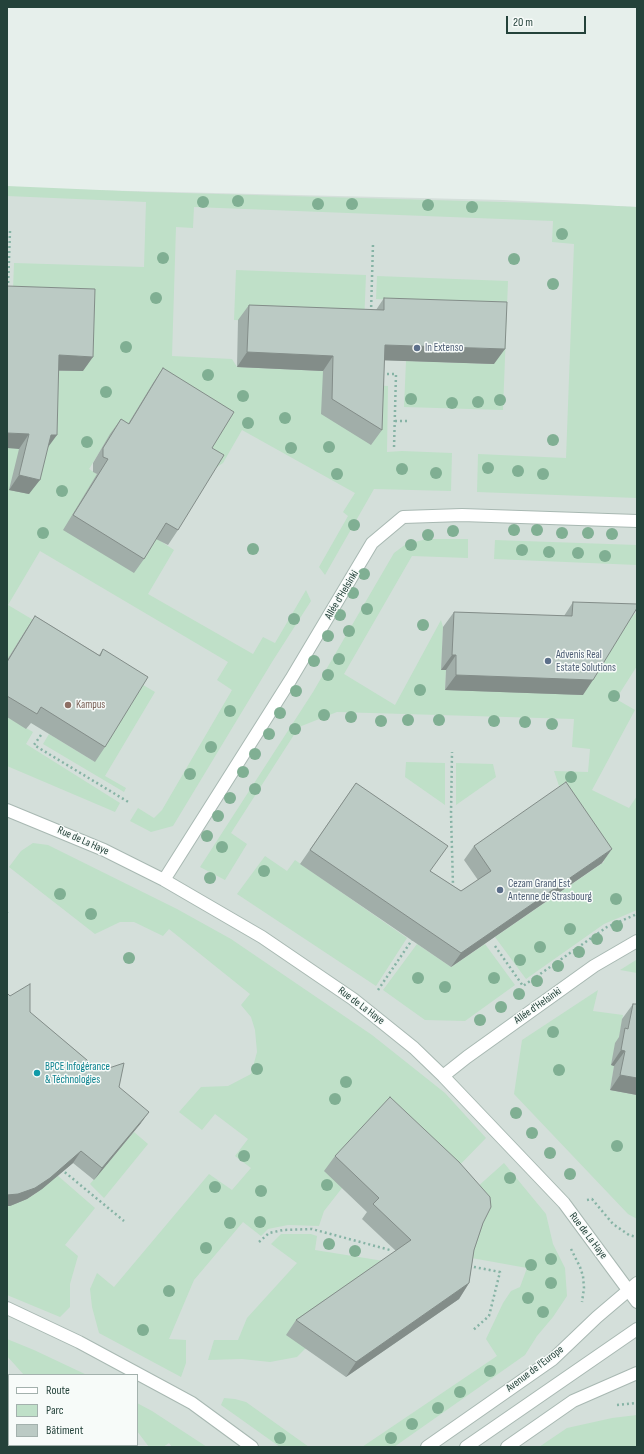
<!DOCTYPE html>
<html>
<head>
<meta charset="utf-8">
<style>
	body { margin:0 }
	#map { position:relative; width:644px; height:1454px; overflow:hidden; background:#e6efeb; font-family:"Sofia Sans Condensed",sans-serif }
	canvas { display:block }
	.frame { position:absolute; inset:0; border:8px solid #24423a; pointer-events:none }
	.legend { position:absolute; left:8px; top:1374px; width:130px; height:72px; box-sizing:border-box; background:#f7fbf9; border:1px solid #a3b1ad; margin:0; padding:5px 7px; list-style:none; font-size:12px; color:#24423a }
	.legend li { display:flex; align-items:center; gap:8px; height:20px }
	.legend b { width:20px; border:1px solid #a3b1ad }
	.scale { position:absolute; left:506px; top:16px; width:80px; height:18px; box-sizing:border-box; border:2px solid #24423a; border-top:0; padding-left:5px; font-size:12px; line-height:14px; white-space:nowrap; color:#24423a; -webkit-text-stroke:3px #f7fbf9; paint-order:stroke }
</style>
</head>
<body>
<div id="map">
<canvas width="644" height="1454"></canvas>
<div class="frame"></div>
<ul class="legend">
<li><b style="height:5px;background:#fff"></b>Route</li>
<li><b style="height:11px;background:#bfe0c8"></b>Parc</li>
<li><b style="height:11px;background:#bbcac4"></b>Bâtiment</li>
</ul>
<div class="scale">20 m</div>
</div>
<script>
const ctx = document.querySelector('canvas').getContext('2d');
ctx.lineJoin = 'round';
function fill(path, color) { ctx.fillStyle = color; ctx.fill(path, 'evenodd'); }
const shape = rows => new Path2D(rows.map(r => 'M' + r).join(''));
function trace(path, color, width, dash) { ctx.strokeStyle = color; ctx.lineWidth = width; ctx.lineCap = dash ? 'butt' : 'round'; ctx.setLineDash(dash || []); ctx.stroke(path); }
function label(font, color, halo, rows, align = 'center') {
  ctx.font = font + ' "Sofia Sans Condensed",sans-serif'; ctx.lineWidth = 3; ctx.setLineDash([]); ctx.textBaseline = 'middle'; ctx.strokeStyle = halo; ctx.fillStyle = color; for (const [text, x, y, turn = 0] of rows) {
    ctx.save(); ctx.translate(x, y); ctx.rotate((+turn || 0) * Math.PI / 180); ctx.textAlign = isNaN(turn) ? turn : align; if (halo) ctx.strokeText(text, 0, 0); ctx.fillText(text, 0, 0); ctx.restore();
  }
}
fill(shape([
	[7,188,503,200,637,207,637,1447,7,1447],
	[9,1375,137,1375,137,1445,9,1445]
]), '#d4dfda');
fill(shape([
	[7,186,146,192,575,204,637,207,637,498,477,492,478,454,566,458,574,244,552,242,553,221,194,207,193,228,176,227,172,356,232,359,237,367,323,371,373,385,388,386,387,452,402,451,452,453,451,491,374,489,325,575,319,567,348,516,343,512,355,493,242,430,223,463,214,469,118,439,110,435,89,469,97,474,156,538,174,550,148,594,253,654,263,637,275,643,306,590,311,601,272,662,173,826,151,832,130,821,138,808,154,818,162,810,232,690,217,680,228,662,40,551,8,605,155,692,105,776,126,788,124,792,43,744,49,734,95,762,25,631,7,660,7,448,14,263,144,267,146,202,7,196],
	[236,270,366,275,364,325,234,320],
	[377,276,508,281,503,410,404,407,406,361,494,364,411,301,376,299],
	[427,539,468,539,468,558,412,556,344,674,395,705,441,620,443,627,441,670,446,670,445,690,629,619,637,612,637,666,616,699,635,710,592,790,629,808,637,796,637,910,604,924,526,979,495,937,604,862,560,789,554,771,588,772,590,749,572,747,574,719,337,712,299,727,231,833,247,844,225,880,200,867,313,692,394,553,406,544],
	[495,540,637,545,637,565,494,559],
	[7,717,33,732,26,744,120,803,115,812,7,766],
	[406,762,445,763,445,805,405,777],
	[456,763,493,764,496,777,456,805],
	[33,843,48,845,177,909,231,939,372,1035,445,1093,486,1138,448,1177,342,1188,324,1211,319,1226,288,1225,268,1229,261,1236,243,1222,194,1280,169,1339,186,1340,186,1363,181,1377,99,1333,92,1307,90,1289,97,1273,114,1287,209,1174,232,1190,251,1168,235,1156,248,1139,215,1114,202,1130,179,1112,201,1087,228,1086,251,1074,257,1052,255,1030,251,1017,241,1005,250,994,169,929,163,936,134,922,120,922,95,934,9,867,21,851],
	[265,856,287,871,295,860,407,938,376,986,237,894],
	[417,944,451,967,485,944,515,985,465,1021,425,1020,383,990],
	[637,959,637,973,620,970,636,960],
	[598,990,593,1011,623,1015,610,1090,637,1095,637,1219,628,1214,514,1094,522,1040],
	[134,1132,148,1144,104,1198,90,1184],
	[504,1163,546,1214,553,1244,565,1268,567,1296,553,1317,537,1336,525,1355,394,1447,362,1447,497,1356,486,1339,503,1303,511,1291,520,1287,527,1268,466,1257,466,1197],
	[57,1175,95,1208,65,1245,78,1256,70,1284,70,1307,60,1317,7,1295,7,1206,27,1199,35,1194],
	[281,1234,311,1234,317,1236,315,1250,390,1262,297,1357,270,1362,242,1359,208,1360,214,1340,238,1340,247,1318,297,1263,271,1244],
	[7,1339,34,1350,87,1375,24,1375,7,1356],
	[224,1398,235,1399,246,1402,309,1447,280,1447,221,1405],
	[137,1403,152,1411,207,1447,172,1447,169,1443,163,1447,149,1447,137,1431],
	[637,1415,637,1447,539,1447,567,1428,612,1418]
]), '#bfe0c8');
const service = shape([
	[7,1308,79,1342,168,1390,192,1403,252,1447]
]);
const minor = shape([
	[7,810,104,850,164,880,262,937,353,999,414,1048,443,1076,564,1203,637,1302],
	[164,880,291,679,372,543,403,517,462,515,637,521],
	[443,1076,467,1057,594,966,637,941],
	[466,1447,637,1329]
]);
const tertiary = shape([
	[427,1447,553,1359,597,1317,637,1283],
	[507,1447,573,1401,637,1373]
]);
trace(service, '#a8b8b2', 14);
trace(minor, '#a8b8b2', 14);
trace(tertiary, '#a8b8b2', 14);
trace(shape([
	[8,288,10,231],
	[371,312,373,244],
	[382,374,396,374,394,448],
	[395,421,410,421],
	[41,735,34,745,130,803],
	[451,887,453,885,451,814,452,752],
	[7,913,7,912],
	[495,946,523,986,607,927,637,914],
	[378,990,412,940],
	[61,1169,124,1221],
	[587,1200,592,1199,613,1224,629,1235,637,1237],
	[259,1242,269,1233,283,1230,312,1229,390,1250],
	[571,1249,580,1267,583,1276,584,1288,582,1302],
	[469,1266,500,1272,489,1316,472,1331],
	[617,1405,637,1403]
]), '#86b3a5', 2.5, [2, 3]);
trace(service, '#fff', 12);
trace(minor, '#fff', 12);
trace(tertiary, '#fff', 12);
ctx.fillStyle = '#80af93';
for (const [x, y] of [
	[238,201],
	[203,202],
	[318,204],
	[352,204],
	[428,205],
	[472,207],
	[562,234],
	[163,258],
	[514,259],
	[553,284],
	[156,298],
	[126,347],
	[208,375],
	[106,392],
	[243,396],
	[411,399],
	[500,400],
	[478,402],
	[452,403],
	[285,418],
	[248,423],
	[553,440],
	[87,442],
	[329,447],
	[291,448],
	[488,468],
	[402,469],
	[518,471],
	[436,473],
	[337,474],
	[543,474],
	[62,491],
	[354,525],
	[514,530],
	[537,530],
	[453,531],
	[43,533],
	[562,533],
	[588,533],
	[612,534],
	[428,535],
	[411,545],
	[253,549],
	[522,550],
	[549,552],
	[578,553],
	[605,556],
	[364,574],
	[353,593],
	[367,609],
	[340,615],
	[294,619],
	[423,625],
	[349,631],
	[328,636],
	[339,659],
	[314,661],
	[328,675],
	[420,690],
	[296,691],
	[614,696],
	[230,711],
	[280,713],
	[324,715],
	[351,717],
	[408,720],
	[439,720],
	[381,721],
	[494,721],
	[525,722],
	[552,724],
	[295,729],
	[269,734],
	[211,747],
	[255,754],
	[243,772],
	[190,774],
	[571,777],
	[255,789],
	[230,798],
	[218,816],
	[207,836],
	[222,847],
	[264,871],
	[210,878],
	[60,894],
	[616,899],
	[91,914],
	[617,926],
	[570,929],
	[597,939],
	[540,947],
	[579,952],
	[129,958],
	[520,960],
	[558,966],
	[418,978],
	[494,978],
	[537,981],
	[445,987],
	[519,994],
	[501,1007],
	[480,1020],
	[553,1032],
	[257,1069],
	[559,1070],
	[346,1082],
	[335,1099],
	[516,1113],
	[532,1133],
	[617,1146],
	[550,1153],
	[244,1156],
	[570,1174],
	[510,1178],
	[327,1185],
	[215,1187],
	[261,1191],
	[260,1222],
	[230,1223],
	[329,1244],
	[206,1248],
	[355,1251],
	[551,1259],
	[531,1265],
	[551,1283],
	[169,1291],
	[528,1298],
	[543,1312],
	[143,1330],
	[490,1371],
	[460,1392],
	[438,1408],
	[412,1424],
	[280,1438],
	[391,1438]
]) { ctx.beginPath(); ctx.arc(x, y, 6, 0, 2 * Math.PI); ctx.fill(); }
fill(shape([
	[7,286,83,371,59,371,47,448,29,494,9,490,19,449],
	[384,298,494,364,384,360,382,430,371,445,321,414,323,371,237,367,238,320,249,305,376,310],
	[163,368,212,448,178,530,168,545,156,539,144,559,134,573,63,530,97,474,93,472,93,463,110,434,121,419,128,424,153,383],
	[573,602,583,695,445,690,446,670,441,670,443,627,454,612,564,616],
	[35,616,99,655,103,649,105,747,95,762,31,723,26,729,7,717,7,660,25,631],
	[356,783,430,871,461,891,478,880,464,860,474,846,602,863,451,967,300,864],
	[7,993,119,1087,141,1123,94,1180,73,1163,42,1189,27,1199,10,1206,7,1206],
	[633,1004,637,1095,610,1090,614,1066,611,1065,615,1043,619,1037,622,1019],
	[335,1156,483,1223,474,1250,469,1283,459,1299,346,1377,286,1335,296,1320,396,1251,362,1219,367,1212,324,1171]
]), '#a1aea9');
fill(shape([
	[385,345,505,349,494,364,374,360],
	[247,352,333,356,323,371,237,367],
	[59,355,93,357,83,371,49,370],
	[7,433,29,434,19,449,7,448],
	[51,435,57,435,46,450],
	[19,475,40,480,29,494,9,490],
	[452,655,456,655,446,670,441,670],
	[456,675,593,680,583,695,445,690],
	[612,849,602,863,451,967,461,953],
	[621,1050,625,1051,614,1066,611,1065],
	[620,1075,637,1078,637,1095,610,1090],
	[149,1112,141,1123,94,1180,102,1168],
	[81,1151,73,1163,42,1189,27,1199,10,1206,7,1206,7,1195],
	[469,1283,459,1299,346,1377,356,1362]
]), '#838d89');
const building = shape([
	[7,286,95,289,93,357,59,355,57,435,51,435,40,480,19,475,29,434,7,433,7,286],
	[384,298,507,302,505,349,385,345,382,430,332,399,333,356,247,352,249,305,384,310,384,298],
	[163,368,234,412,212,448,224,455,178,530,166,523,144,559,73,515,108,459,103,457,103,448,121,419,129,424,163,368],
	[573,602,637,604,637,608,593,680,456,675,456,655,452,655,454,612,572,616,573,602],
	[35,616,100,656,103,649,148,677,105,747,41,707,37,714,7,696,7,662,35,616],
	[566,782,612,849,461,953,310,850,356,783,448,846,430,871,461,891,491,871,474,846,566,782],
	[30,984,30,1012,100,1071,124,1063,119,1087,149,1112,102,1168,81,1151,50,1178,35,1188,18,1194,7,1195,7,993,10,996,30,984],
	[633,1004,637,1004,637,1078,620,1075,625,1051,621,1050,625,1028,628,1029,633,1004],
	[390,1097,459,1162,490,1197,491,1207,483,1223,474,1250,469,1283,356,1362,296,1320,411,1240,373,1204,379,1198,335,1156,390,1097]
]);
fill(building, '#bbcac4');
trace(building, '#838d89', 1);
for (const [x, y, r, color] of [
	[417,348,4,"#5c6f8a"],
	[548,661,4,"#5c6f8a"],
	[68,705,4,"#8d6e63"],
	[500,890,4,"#5c6f8a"],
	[37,1073,4,"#0f9aa8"]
]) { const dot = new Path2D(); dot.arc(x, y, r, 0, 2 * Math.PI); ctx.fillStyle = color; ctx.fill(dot); trace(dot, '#f7fbf9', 1.5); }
label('11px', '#4e5e75', '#f7fbf9', [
	["In Extenso",425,348],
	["Advenis Real",556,655],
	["Estate Solutions",556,668],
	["Cezam Grand Est",508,884],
	["Antenne de Strasbourg",508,897]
], 'left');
label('11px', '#24423a', '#f7fbf9', [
	["Allée d'Helsinki",342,595,-59],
	["Rue de La Haye",83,841,24],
	["Rue de La Haye",361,1006,37],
	["Allée d'Helsinki",538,1006,-35],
	["Rue de La Haye",588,1236,53],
	["Avenue de l'Europe",535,1369,-37]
]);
label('11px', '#785e54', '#f7fbf9', [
	["Kampus",76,705]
], 'left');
label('11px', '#0d838f', '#f7fbf9', [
	["BPCE Infogérance",45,1067],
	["& Téchnologies",45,1080]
], 'left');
</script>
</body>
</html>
